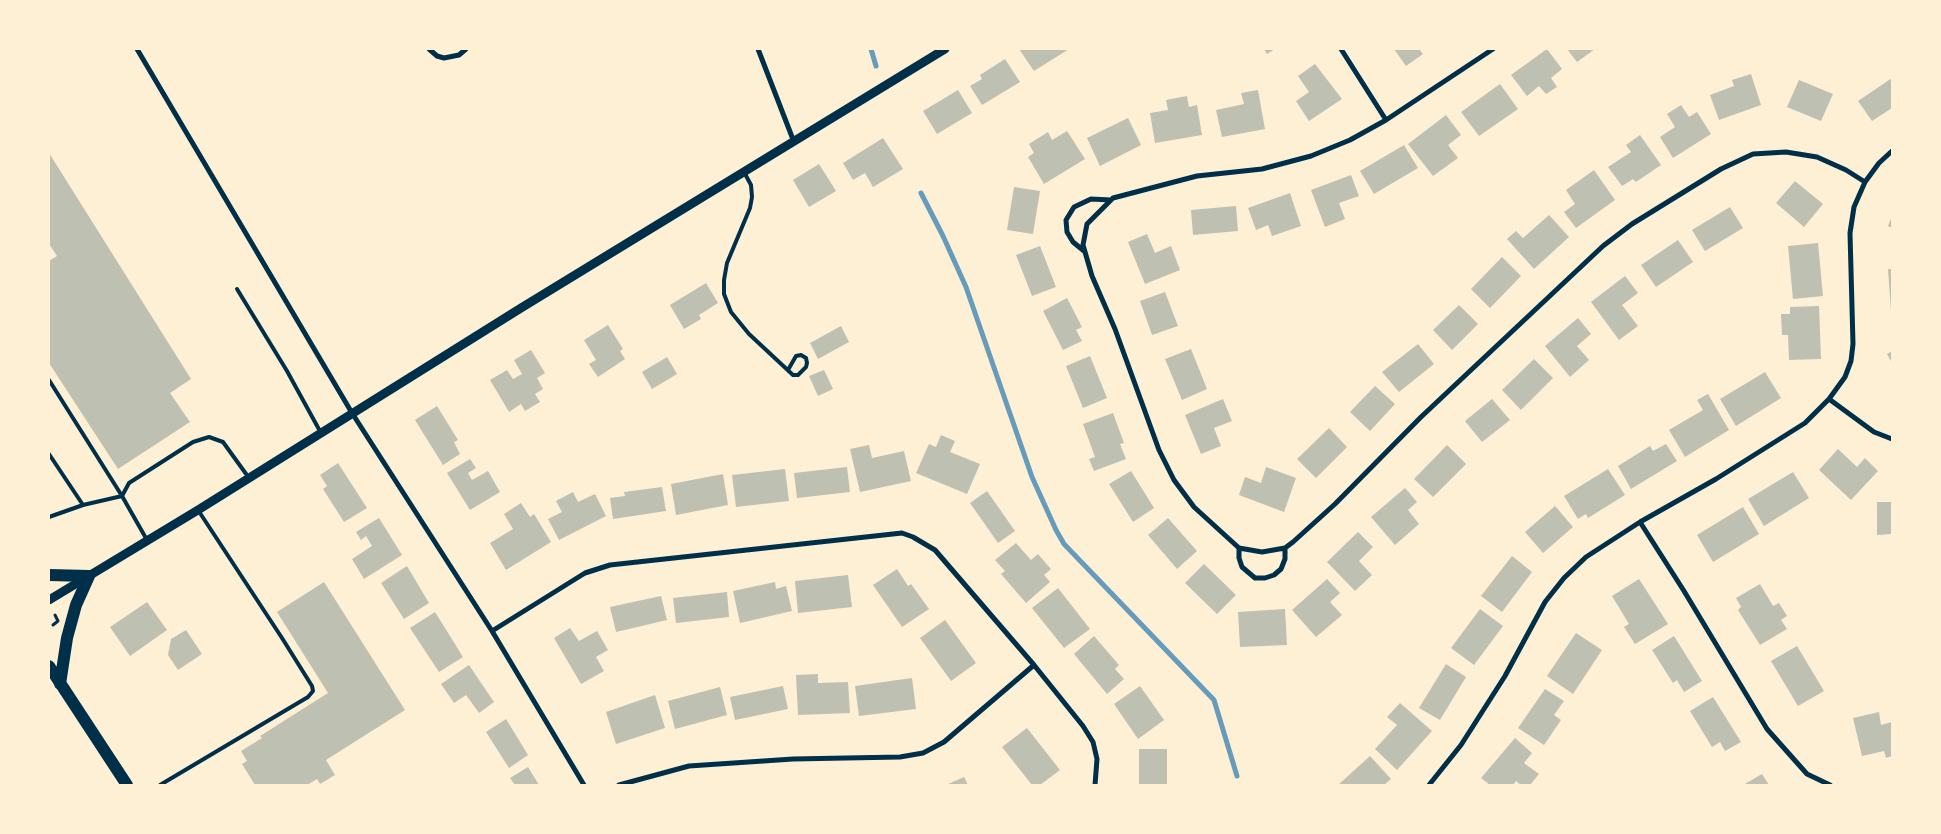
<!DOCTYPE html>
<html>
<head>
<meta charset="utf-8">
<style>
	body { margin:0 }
	#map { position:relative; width:1941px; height:834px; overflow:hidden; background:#fdf0d5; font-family:Arial,sans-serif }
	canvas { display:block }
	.frame { position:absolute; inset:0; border:50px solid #fdf0d5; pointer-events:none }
</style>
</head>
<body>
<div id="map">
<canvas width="1941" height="834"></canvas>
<div class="frame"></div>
</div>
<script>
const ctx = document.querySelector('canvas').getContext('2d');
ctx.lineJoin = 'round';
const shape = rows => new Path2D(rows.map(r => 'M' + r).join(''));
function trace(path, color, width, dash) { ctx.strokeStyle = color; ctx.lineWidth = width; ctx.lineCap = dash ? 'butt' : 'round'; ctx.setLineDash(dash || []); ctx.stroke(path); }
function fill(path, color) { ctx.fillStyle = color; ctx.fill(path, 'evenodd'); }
trace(shape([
	[871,49,876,66],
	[921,193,943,236,966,287,1032,477,1056,530,1064,544,1214,700,1237,776]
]), '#669bbc', 5);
fill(shape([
	[1019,49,1069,49,1034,71],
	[1264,49,1275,49,1267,54],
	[1394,49,1419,49,1423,54,1406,66],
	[1547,49,1562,69,1551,78,1557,87,1546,94,1539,86,1527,96,1511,75],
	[1567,49,1595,49,1577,62],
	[1005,59,1020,82,982,105,970,86,982,79,980,75],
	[1315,64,1342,99,1309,121,1296,101,1309,92,1298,76],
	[1751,74,1761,105,1719,120,1710,95,1734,86,1732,80],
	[1892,78,1892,108,1872,121,1858,101],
	[1799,80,1833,94,1821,121,1787,107],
	[1500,84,1518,109,1479,136,1461,112],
	[958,90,972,113,937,134,923,111],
	[1258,90,1265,129,1222,137,1216,110,1244,104,1241,93],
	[1187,96,1189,107,1197,105,1202,135,1155,143,1150,113,1168,110,1166,100],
	[1681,105,1689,117,1697,112,1711,134,1673,158,1660,137,1675,127,1667,114],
	[1446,115,1461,135,1448,145,1458,158,1433,176,1408,144],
	[1128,118,1141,145,1100,166,1087,138],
	[1067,131,1085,159,1044,184,1028,157,1034,153,1029,144,1048,132,1052,140],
	[1640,135,1661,165,1636,182,1633,179,1622,186,1608,167,1631,152,1626,145],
	[883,138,903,169,873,187,865,173,853,180,843,163],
	[1404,145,1418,168,1374,194,1360,171],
	[49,153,191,379,170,393,190,422,118,469,49,363,49,261,57,256,49,244],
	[819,164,836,191,809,207,793,180],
	[1594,170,1615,200,1576,228,1564,212,1575,204,1566,190],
	[1351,175,1359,196,1339,203,1345,219,1325,227,1311,190],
	[1795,181,1823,204,1804,227,1776,203],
	[1014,187,1040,191,1033,234,1007,230],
	[1290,193,1301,226,1272,236,1268,225,1256,230,1248,208],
	[1236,206,1238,231,1193,235,1191,210],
	[1730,207,1743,228,1705,251,1692,230],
	[1549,215,1569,237,1534,269,1507,239,1516,231,1523,238],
	[1892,216,1892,228,1888,226],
	[1147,234,1155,253,1171,246,1180,270,1145,284,1128,242],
	[1678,240,1693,262,1656,287,1641,265],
	[1818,243,1823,296,1793,299,1788,246],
	[1040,246,1056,287,1032,296,1016,255],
	[1502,257,1521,276,1490,308,1471,289],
	[1888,269,1892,269,1892,311,1891,311],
	[1625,276,1638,293,1622,305,1638,326,1619,340,1591,302],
	[706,283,718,303,699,315,701,319,684,329,670,305],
	[1165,292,1178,326,1152,335,1140,301],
	[1067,298,1082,327,1076,330,1082,341,1063,350,1043,311],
	[1459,305,1478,324,1452,350,1433,330],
	[1819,306,1821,359,1789,360,1788,335,1782,335,1781,314,1790,314,1790,307],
	[1578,318,1591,334,1577,346,1589,360,1570,377,1545,346],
	[608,325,623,349,620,351,625,359,598,377,589,364,596,360,584,340],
	[841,326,849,342,818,359,810,343],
	[1418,344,1434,364,1399,392,1382,372],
	[1191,349,1207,389,1182,400,1165,359],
	[531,350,545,373,537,378,543,389,535,394,540,402,525,411,521,404,509,412,490,380,507,370,513,379,522,374,514,360],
	[1892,351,1892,363,1887,354],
	[1090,356,1107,398,1083,408,1066,366],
	[667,357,677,374,652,389,642,372],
	[1534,359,1553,378,1521,410,1502,390],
	[824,370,833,389,818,396,809,376],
	[1765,372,1781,398,1736,426,1720,399],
	[1375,386,1395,404,1370,431,1350,412],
	[1708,394,1729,430,1685,457,1669,430,1703,410,1697,400],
	[1223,399,1232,421,1214,428,1221,446,1201,454,1185,415],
	[1492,399,1510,420,1482,442,1465,421],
	[437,406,458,440,454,442,460,454,443,465,415,420],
	[1113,413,1124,443,1120,444,1126,459,1094,471,1089,459,1095,457,1083,424],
	[1329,428,1347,447,1316,478,1297,459],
	[941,435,955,441,950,452,980,464,967,494,916,473,929,444,936,447],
	[1666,444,1677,461,1631,489,1618,466,1650,446,1653,451],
	[869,445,872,458,904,451,911,481,860,492,850,449],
	[1447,445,1466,464,1433,497,1414,479],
	[1838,449,1857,467,1865,458,1878,471,1851,500,1819,470],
	[470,459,476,468,468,473,472,480,488,471,500,492,470,510,447,473],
	[338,463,367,508,344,522,323,489,327,486,320,475],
	[847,467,850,492,797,498,794,473],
	[1266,467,1296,478,1284,512,1239,495,1245,477,1261,483],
	[785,469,789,501,736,507,732,475],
	[1608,469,1625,495,1588,518,1586,514,1578,519,1564,496],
	[1131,471,1154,508,1133,522,1109,484],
	[1793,472,1809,498,1764,526,1748,499],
	[723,474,728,505,676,515,671,484],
	[662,487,666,511,613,519,610,498,625,496,624,492],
	[1405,488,1417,502,1408,510,1419,524,1395,545,1371,517],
	[987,491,1015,531,998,543,970,503],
	[573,492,578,502,595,494,606,516,559,540,548,519,562,512,556,501],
	[1877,502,1892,502,1892,534,1877,535],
	[521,503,530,517,534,514,551,542,506,570,490,543,513,529,504,514],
	[1555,506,1573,527,1543,553,1525,532],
	[1743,507,1759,534,1713,562,1697,535],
	[379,518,402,555,364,579,352,559,372,546,366,536,361,540,356,532],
	[1168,518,1197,551,1177,569,1148,535],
	[1358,532,1373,547,1359,561,1372,575,1355,591,1327,562],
	[1016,543,1031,560,1038,554,1051,569,1044,575,1050,582,1026,603,1001,574,1005,571,995,560],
	[1512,556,1532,572,1502,612,1481,596],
	[1204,564,1236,595,1217,614,1185,583],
	[407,566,429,603,404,619,381,583],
	[897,569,908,586,911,584,929,609,902,627,873,585],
	[848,575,852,607,798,613,795,581],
	[1327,579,1340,593,1330,602,1342,615,1316,637,1292,610],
	[1639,579,1668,624,1635,644,1624,627,1629,624,1612,596],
	[324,582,405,710,326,760,335,775,320,784,317,779,307,785,255,785,242,764,247,761,241,751,262,738,260,736,328,693,277,612],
	[775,582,776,589,786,586,792,611,740,623,733,591],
	[1760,584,1773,606,1779,603,1787,616,1781,620,1787,629,1760,645,1738,610,1741,607,1736,598],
	[1058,588,1090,629,1064,648,1032,608],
	[727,592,729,617,676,623,673,598],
	[661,596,667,620,616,632,610,607],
	[147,602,167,630,130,656,110,627],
	[1285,609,1287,645,1240,647,1238,612],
	[1480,609,1503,626,1474,665,1451,648],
	[435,612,463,657,439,672,410,628],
	[945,620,976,663,951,681,920,638],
	[570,628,579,641,597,631,608,650,596,657,604,671,581,684,554,638],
	[186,630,202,654,178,670,168,655,171,639],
	[1576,633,1602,650,1573,694,1547,676],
	[1094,636,1119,665,1115,669,1124,679,1107,694,1074,654],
	[1674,636,1702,681,1684,692,1677,680,1673,683,1652,650],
	[1797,646,1824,691,1798,706,1771,661],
	[1446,664,1466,677,1440,720,1419,708],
	[469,665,494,702,479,713,466,695,454,703,441,684],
	[818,674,818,683,848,682,850,713,798,715,796,675],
	[912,678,916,709,859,716,855,686],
	[783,686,788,709,735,720,730,697],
	[1140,686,1164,720,1138,739,1114,704],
	[720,687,727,715,675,729,668,701],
	[1545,689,1564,701,1554,715,1561,720,1544,745,1518,728],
	[655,695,665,728,616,744,606,712],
	[1713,697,1741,742,1725,751,1720,742,1712,747,1690,711],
	[1400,703,1432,731,1397,770,1375,749,1397,725,1387,717],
	[1879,712,1881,725,1892,722,1892,756,1886,758,1884,751,1862,756,1853,718],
	[506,719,528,755,509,768,486,732],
	[1027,728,1060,770,1040,785,1032,785,1002,747],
	[1515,738,1532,753,1524,763,1539,774,1530,785,1521,785,1516,781,1513,785,1490,785,1481,778],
	[1139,749,1167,749,1167,785,1139,785],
	[1370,756,1391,779,1384,785,1338,785],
	[528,767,539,785,515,785,510,778],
	[1762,774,1769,785,1743,785],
	[964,777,968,785,946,785]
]), '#bec0b2');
trace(shape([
	[53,625,58,621,55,615]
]), '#003049', 3);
trace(shape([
	[744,172,751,185,752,197,750,208,727,263,724,280,724,294,731,312,749,334,793,375,798,375,806,367,807,363,806,358,801,355,796,356,788,370],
	[237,289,287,371,321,433],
	[49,380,122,496,83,505,49,517],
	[49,454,83,505],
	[147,540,122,496,129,483,193,442,209,437,223,442,249,478],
	[160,785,308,697,313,691,312,686,282,638,198,510]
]), '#003049', 4);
trace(shape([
	[137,49,352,413,492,631,584,785],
	[429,49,437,56,444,58,459,55,466,49],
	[758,49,794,142],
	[1341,49,1386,120],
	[1493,49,1386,120,1350,140,1311,156,1262,169,1197,176,1113,198,1087,224,1083,245,1092,276,1115,329,1159,450,1174,480,1194,507,1239,548,1262,552,1285,548,1293,542,1335,504,1421,417,1603,246,1632,224,1721,169,1753,154,1786,152,1817,157,1846,170,1865,182],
	[1084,251,1073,242,1067,232,1066,220,1074,207,1091,199,1111,200],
	[1829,399,1874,432,1892,439],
	[1640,522,1684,591,1767,729,1807,774,1830,785],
	[1239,548,1239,558,1242,567,1255,578,1265,578,1274,575,1281,569,1285,559,1285,548],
	[492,631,585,573,610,565,902,533,913,537,935,550,1034,665,1083,726,1093,742,1097,759,1095,785],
	[619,785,689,766,793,759,900,757,923,753,944,742,1034,665],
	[1429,785,1461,745,1505,676,1545,602,1564,578,1586,557,1640,522,1716,479,1805,423,1829,399,1845,377,1851,361,1853,344,1850,233,1854,207,1865,182,1879,163,1892,151]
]), '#003049', 5);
trace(shape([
	[49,600,198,510,521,308,945,49]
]), '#003049', 9);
trace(shape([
	[49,575,89,576,76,605,67,638,60,684],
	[49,666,127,785]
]), '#003049', 12);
</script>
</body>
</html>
